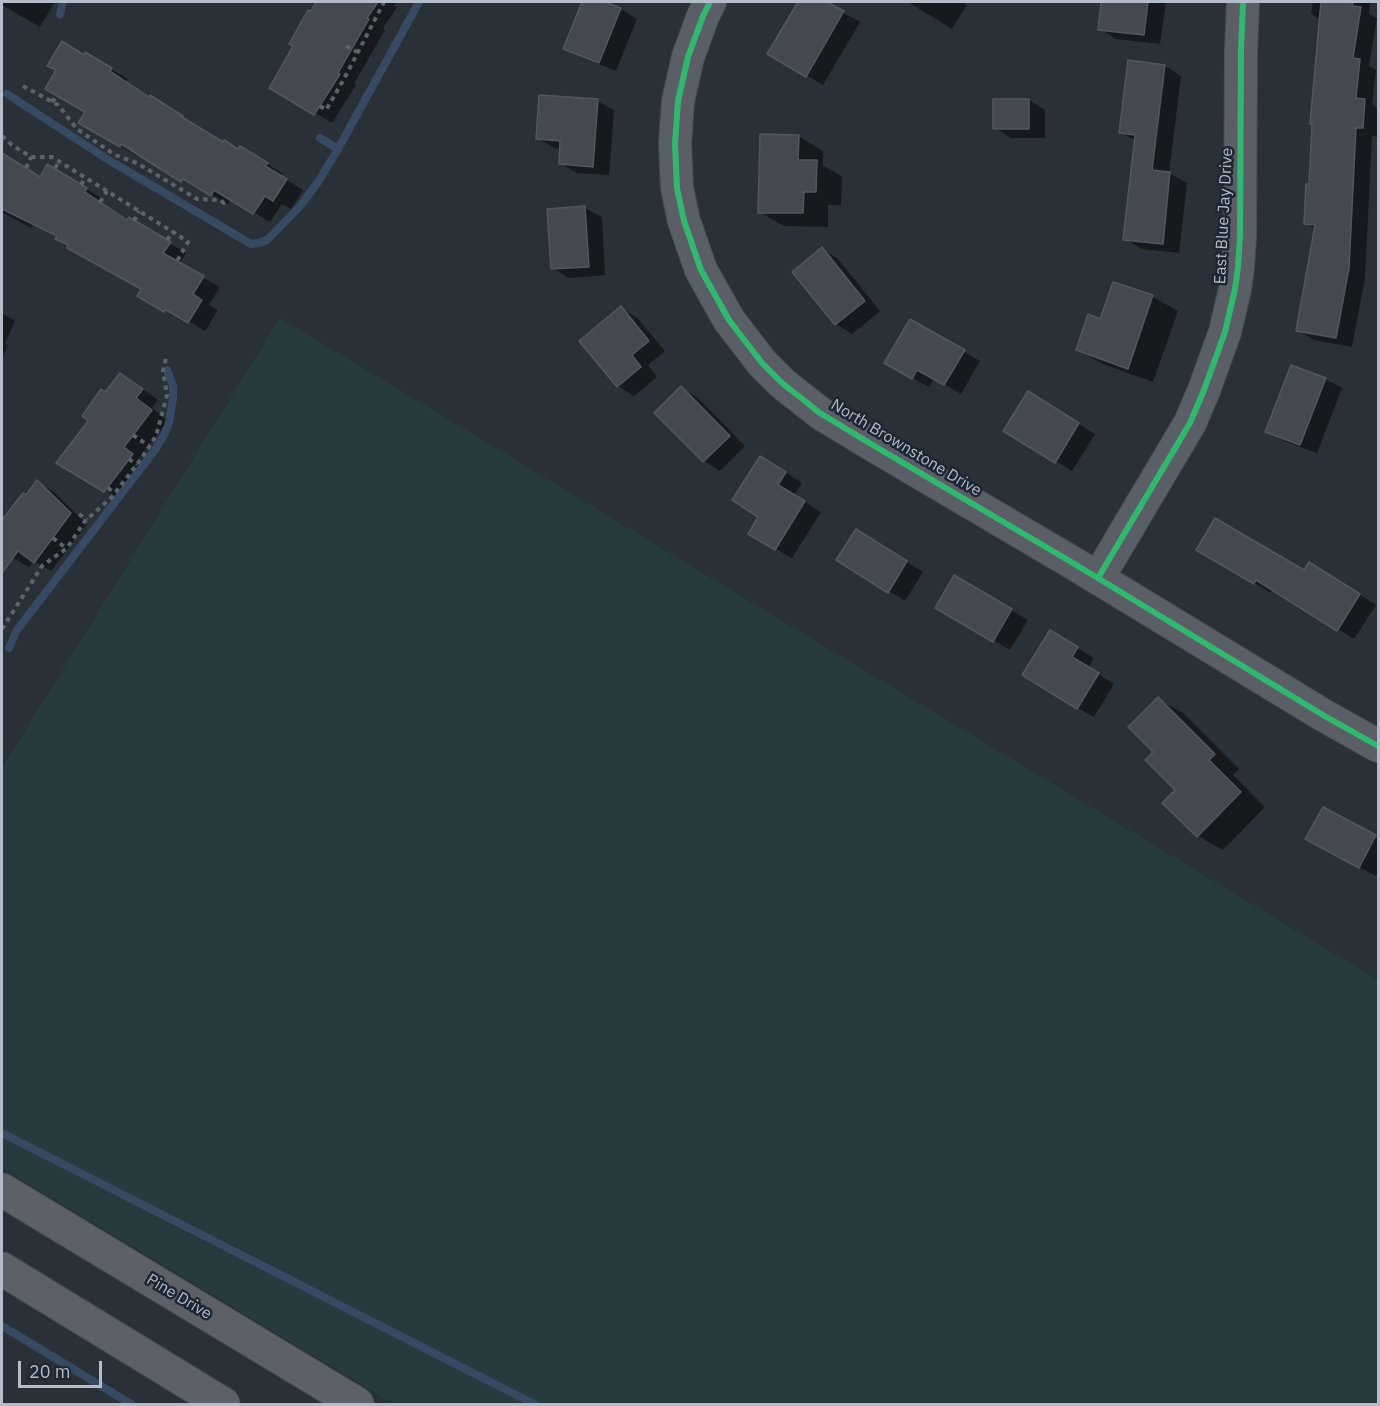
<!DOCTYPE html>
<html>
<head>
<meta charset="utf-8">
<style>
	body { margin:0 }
	#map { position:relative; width:1380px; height:1406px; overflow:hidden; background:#2a3038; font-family:"IBM Plex Sans",sans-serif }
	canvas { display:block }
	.frame { position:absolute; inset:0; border:3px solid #b4bcc9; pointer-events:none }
	.scale { position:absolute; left:18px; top:1361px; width:84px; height:27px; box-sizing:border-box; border:3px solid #b4bcc9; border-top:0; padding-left:8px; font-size:18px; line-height:21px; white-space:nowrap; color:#b4bcc9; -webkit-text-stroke:4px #1d2633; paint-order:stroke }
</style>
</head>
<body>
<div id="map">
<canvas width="1380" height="1406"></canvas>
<div class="frame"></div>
<div class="scale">20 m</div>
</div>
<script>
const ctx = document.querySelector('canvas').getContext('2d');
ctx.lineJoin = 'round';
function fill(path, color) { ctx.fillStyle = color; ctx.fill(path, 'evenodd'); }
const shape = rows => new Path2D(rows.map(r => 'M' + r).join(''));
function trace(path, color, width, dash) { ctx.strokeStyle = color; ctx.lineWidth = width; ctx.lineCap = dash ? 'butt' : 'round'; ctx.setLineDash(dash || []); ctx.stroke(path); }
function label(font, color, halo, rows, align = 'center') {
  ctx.font = font + ' "IBM Plex Sans",sans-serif'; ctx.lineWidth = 5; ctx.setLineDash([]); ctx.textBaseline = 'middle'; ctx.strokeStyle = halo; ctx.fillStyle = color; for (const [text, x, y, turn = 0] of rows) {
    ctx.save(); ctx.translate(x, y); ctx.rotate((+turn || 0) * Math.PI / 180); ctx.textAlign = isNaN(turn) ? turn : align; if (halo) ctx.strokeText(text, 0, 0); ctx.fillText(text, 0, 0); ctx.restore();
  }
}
fill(shape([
	[280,318,1378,980,1378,1404,394,1404,2,1168,2,768]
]), '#273a3e');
fill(shape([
	[2,2,55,2,40,27,2,5],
	[316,2,396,2,394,6,397,7,383,28,385,30,354,84,356,85,332,123,271,87,295,45,291,43],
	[583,2,601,2,620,9,637,19,616,71,581,57,565,48],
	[799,2,824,2,860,22,823,85,775,57,775,44],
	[908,2,962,2,967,5,952,29],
	[1103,2,1166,2,1160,44,1116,39,1100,29],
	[1313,2,1370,2,1369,14,1377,18,1369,66,1376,70,1372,105,1378,109,1378,137,1372,136,1365,278,1352,347,1314,340,1297,330,1316,229,1306,224,1310,185,1321,20,1311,14],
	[86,54,128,79,126,82,198,127,197,128,224,144,257,157,283,174,281,176,303,190,291,209,282,204,270,222,231,199,228,204,200,188,199,190,138,153,137,156,80,123,87,112,84,56],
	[1165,66,1181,76,1169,173,1187,183,1179,253,1142,249,1125,239,1136,141,1120,132],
	[1029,100,1045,110,1045,138,1011,138,995,128],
	[597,101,614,110,609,175,577,173,561,164,561,149,554,148,537,138],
	[798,136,823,151,823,166,842,176,841,205,828,205,828,227,784,226,759,212],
	[2,155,41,179,48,166,103,199,101,203,128,221,129,219,186,253,179,264,220,287,209,305,218,310,205,331,183,318,182,321,139,295,143,288,58,237,33,225,31,228,2,212],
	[585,208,602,217,605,275,569,278,552,268],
	[822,249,838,259,880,311,852,334,836,324],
	[1114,284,1153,297,1178,311,1153,382,1103,364,1078,350,1101,320],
	[621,308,637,318,665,351,648,365,657,377,634,396,618,386],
	[2,313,15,321,5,344,8,345,2,359],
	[910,321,980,361,961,394,934,378,929,387,886,363],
	[1325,379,1342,388,1317,453,1284,441,1267,431],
	[137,385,158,400,152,408,168,421,139,458,148,465,122,500,58,462,90,421,105,393],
	[681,388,698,398,745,446,720,471,704,461,656,413],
	[1045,403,1095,434,1072,471,1056,461],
	[777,467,802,483,794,495,821,512,792,558,776,549,761,517],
	[37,482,54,492,87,524,51,571,34,561,29,567,13,558,2,549,2,528],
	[873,541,923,572,905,601,889,591],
	[1198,550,1305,572,1326,573,1376,605,1354,639,1273,589,1271,593],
	[955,577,1028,620,1010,650,937,607],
	[1050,632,1094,658,1088,667,1114,684,1094,717,1078,708],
	[1158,699,1183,713,1239,769,1233,775,1265,807,1223,850,1198,836,1164,803,1177,790,1155,752],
	[1323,809,1378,839,1378,871,1376,876,1324,848]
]), '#0007');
trace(shape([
	[60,14,63,2],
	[7,94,107,159,251,244,259,243,267,240,277,230,301,205,318,182,338,149,419,2],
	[320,138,338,149],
	[9,648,17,630,155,450,165,433,169,423,173,398,173,386,167,370],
	[2,1133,534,1404],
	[2,1326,131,1404]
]), '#384963', 8);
const building = shape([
	[316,2,378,2,367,18,369,19,338,73,340,74,314,115,269,88,293,46,289,44,308,10,311,11,316,2],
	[582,2,605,2,621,8,599,63,563,49,582,2],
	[798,2,827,2,844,11,806,77,767,54,798,2],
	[1101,2,1148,2,1144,35,1098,30,1101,2],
	[1321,2,1353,2,1352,6,1361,7,1353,58,1360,59,1356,98,1365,99,1363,128,1356,128,1349,268,1336,338,1296,331,1315,225,1304,224,1306,184,1309,184,1312,124,1310,124,1321,2],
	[62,41,84,55,85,52,112,68,110,71,149,97,150,95,183,116,182,117,223,142,224,140,238,149,240,146,268,163,265,166,287,179,273,201,265,196,253,214,214,190,211,196,183,179,181,182,121,144,120,147,78,123,85,112,45,89,56,70,47,66,62,41],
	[1128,60,1165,65,1152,170,1170,172,1163,244,1123,240,1135,135,1119,133,1128,60],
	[539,95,598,99,593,167,559,164,560,141,536,139,539,95],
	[993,99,1029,99,1029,129,993,129,993,99],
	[760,134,799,135,798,160,817,160,816,192,804,192,803,213,758,213,760,134],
	[2,153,40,177,47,164,87,188,85,192,127,220,129,217,171,242,163,253,204,276,193,294,202,300,188,323,166,310,164,312,137,296,141,289,67,248,68,245,55,239,57,236,2,209,2,153],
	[585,206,589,267,551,269,547,209,585,206],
	[822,247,865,301,835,325,792,272,822,247],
	[1113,282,1153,295,1128,369,1076,350,1088,314,1100,319,1113,282],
	[621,306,649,341,632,355,641,367,617,387,579,341,621,306],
	[910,319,965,350,944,385,917,370,912,379,884,363,910,319],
	[1291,365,1326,378,1300,445,1265,432,1291,365],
	[120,373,143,389,136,398,152,410,124,447,133,454,104,492,56,463,88,421,82,416,101,389,105,392,120,373],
	[681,386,730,436,703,462,654,413,681,386],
	[1028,391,1079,423,1055,463,1003,431,1028,391],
	[760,456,786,472,778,485,805,501,775,550,748,534,758,517,732,500,760,456],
	[37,480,71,513,34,563,18,551,2,573,2,520,23,493,26,495,37,480],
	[1215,518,1304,570,1309,562,1360,594,1337,631,1256,580,1254,584,1196,550,1215,518],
	[856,529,907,561,888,593,836,560,856,529],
	[954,575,1012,609,993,642,935,608,954,575],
	[1050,630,1078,647,1072,657,1099,673,1077,709,1022,675,1050,630],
	[1158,697,1215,754,1209,760,1241,792,1197,837,1162,803,1175,790,1145,760,1153,752,1128,727,1158,697],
	[1323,807,1376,835,1359,868,1305,839,1323,807]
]);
fill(building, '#444950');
trace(building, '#52575f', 1.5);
const minor = shape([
	[710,2,703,16,688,57,678,101,675,144,677,188,684,221,701,270,729,320,762,363,782,383,820,413,871,444,1073,563,1323,715,1378,746],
	[1098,578,1190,423,1204,390,1225,332,1235,289,1238,267,1240,236,1241,50,1243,2]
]);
const major = shape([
	[2,1190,357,1404],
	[2,1269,223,1404]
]);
trace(minor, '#484c53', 34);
trace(major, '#484c55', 35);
trace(shape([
	[346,46,357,52],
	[23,86,58,105,77,129,115,155,137,163,197,199,220,200,224,203,227,198],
	[52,102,57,95],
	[320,106,326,110,344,79,384,2],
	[2,136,12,145,31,157,52,157,173,232,188,242,177,261],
	[26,168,31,157],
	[55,168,59,162],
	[81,185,85,178],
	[100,202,107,191],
	[134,221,139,211],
	[167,240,173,232],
	[133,435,149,446],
	[129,459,137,465],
	[108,488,115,493],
	[79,514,87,520],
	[53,538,66,548],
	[2,629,42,566,67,548,85,521,112,497,141,459,156,436,167,395,163,371,166,358]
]), '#5d636a', 4, [4.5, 4.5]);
trace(minor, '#5a5e66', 32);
trace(major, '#5c6168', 33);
trace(shape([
	[710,2,703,16,688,57,678,101,675,144,677,188,684,221,701,270,729,320,762,363,782,383,820,413,871,444,1073,563,1323,715,1378,746],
	[1098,578,1190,423,1204,390,1225,332,1235,289,1238,267,1240,236,1241,50,1243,2]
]), '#33b770', 6);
label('16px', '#b4bcc9', '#1d2633', [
	["East Blue Jay Drive",1224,216,-87],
	["North Brownstone Drive",906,448,31],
	["Pine Drive",179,1297,31]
]);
</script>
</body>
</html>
